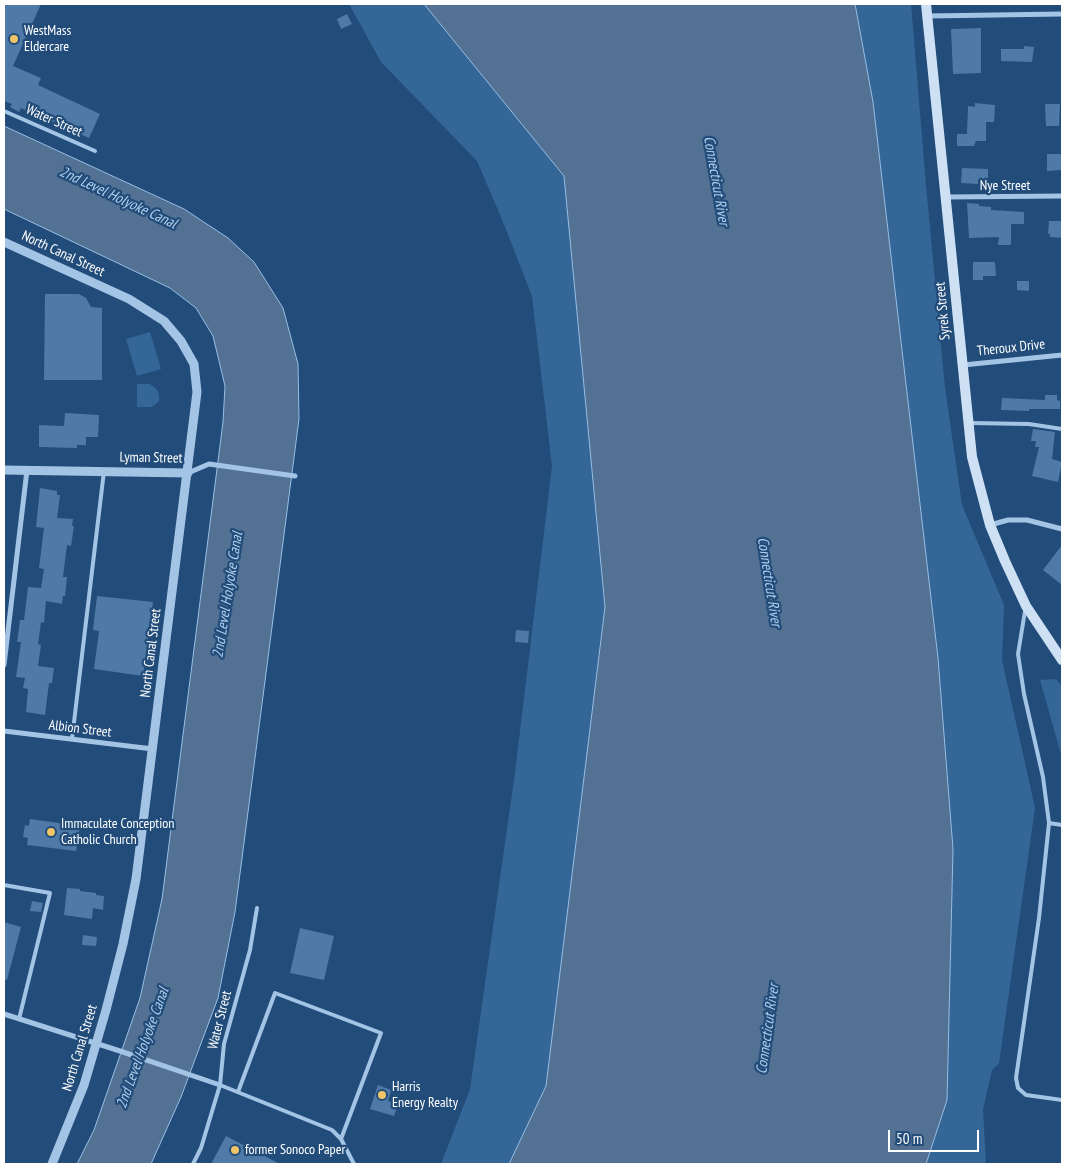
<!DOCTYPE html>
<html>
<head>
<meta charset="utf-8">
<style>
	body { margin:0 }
	#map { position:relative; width:1066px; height:1168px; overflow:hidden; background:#224c7a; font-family:"PT Sans Narrow",sans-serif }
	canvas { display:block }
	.frame { position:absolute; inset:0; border:5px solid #fff; pointer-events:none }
	.scale { position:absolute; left:888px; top:1130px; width:91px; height:22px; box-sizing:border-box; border:2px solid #fff; border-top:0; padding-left:6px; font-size:15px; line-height:18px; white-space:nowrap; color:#fff; -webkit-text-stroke:4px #224c7a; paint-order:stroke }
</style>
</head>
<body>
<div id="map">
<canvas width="1066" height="1168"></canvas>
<div class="frame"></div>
<div class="scale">50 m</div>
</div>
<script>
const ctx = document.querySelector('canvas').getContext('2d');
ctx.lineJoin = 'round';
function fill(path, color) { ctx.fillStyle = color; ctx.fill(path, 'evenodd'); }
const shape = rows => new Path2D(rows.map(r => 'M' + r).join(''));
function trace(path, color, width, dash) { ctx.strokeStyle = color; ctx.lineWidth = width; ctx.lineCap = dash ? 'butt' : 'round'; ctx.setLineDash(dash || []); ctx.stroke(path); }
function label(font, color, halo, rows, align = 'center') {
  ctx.font = font + ' "PT Sans Narrow",sans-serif'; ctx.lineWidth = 4.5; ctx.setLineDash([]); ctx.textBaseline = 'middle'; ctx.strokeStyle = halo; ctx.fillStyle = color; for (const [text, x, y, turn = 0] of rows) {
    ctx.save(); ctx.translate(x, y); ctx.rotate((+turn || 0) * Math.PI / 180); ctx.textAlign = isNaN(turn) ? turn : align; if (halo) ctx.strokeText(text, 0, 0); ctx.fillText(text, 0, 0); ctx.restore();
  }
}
fill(shape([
	[349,4,424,4,564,176,605,607,546,1086,509,1164,441,1164,470,1089,515,773,552,466,532,296,501,217,477,161,381,62],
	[855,4,911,4,926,185,945,388,962,505,1004,605,1002,660,1035,808,999,1063,992,1070,983,1109,986,1164,926,1164,947,1100,953,849,938,658,873,102],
	[150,332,161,369,137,376,126,339],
	[137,384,150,384,154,387,158,391,159,396,159,401,155,405,151,407,137,407],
	[1056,679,1062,686,1062,758,1040,680]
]), '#356698');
const water = shape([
	[424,4,855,4,873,102,938,658,953,849,947,1100,926,1164,509,1164,546,1086,605,607,564,176,424,4],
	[4,126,184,209,228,238,254,262,283,308,298,364,299,419,235,912,218,998,181,1097,151,1164,77,1164,94,1130,140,998,162,899,223,422,225,386,213,336,196,308,170,288,4,209,4,126]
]);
fill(water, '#527193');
trace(water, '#98bfe6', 1);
fill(shape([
	[4,4,41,4,13,66,41,78,38,85,100,114,89,138,21,108,19,112,10,107,12,104,4,101],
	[347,14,352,24,341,29,337,19],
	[981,28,981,73,953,74,951,29],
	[1024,46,1034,47,1032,62,1001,61,1001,49,1024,49],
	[975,103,995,105,994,122,986,122,986,141,976,141,974,146,957,146,957,134,967,134,968,106,975,107],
	[1045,104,1060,104,1059,126,1046,126],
	[1047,154,1062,154,1062,170,1047,171],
	[962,168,988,169,988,181,978,180,978,184,961,183],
	[967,203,979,204,979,206,991,207,991,210,1024,212,1024,224,1011,224,1011,245,998,245,999,237,969,238],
	[1049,221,1062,221,1062,238,1050,237,1050,234,1048,234],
	[973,262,995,262,996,276,983,276,983,280,973,280],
	[1017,281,1029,281,1029,291,1017,290],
	[45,294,79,294,86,298,91,307,102,308,102,380,44,380],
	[1045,395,1057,395,1057,400,1060,401,1060,409,1029,409,1029,411,1001,410,1002,398,1045,400],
	[65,413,99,415,98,437,86,437,86,445,77,445,77,448,39,447,39,425,64,426],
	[1033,429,1055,432,1052,459,1062,462,1058,482,1032,476,1039,447,1035,447,1036,441,1031,441],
	[40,488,57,491,57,495,60,495,57,518,73,519,72,526,74,526,71,546,67,545,63,577,67,577,65,596,63,596,62,604,46,601,44,623,41,622,38,644,41,645,38,666,54,668,52,683,49,683,45,715,26,712,28,689,23,688,25,678,16,677,21,642,17,642,18,636,20,620,24,620,28,587,41,588,44,569,39,568,44,528,36,527],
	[1062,545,1062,585,1043,570],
	[97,596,153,602,143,676,94,669,99,631,93,630],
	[516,630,529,631,528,643,515,642],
	[30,819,80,826,76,851,27,845,28,838,23,837,25,825,29,826],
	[67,888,80,889,80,891,96,893,96,895,104,896,103,910,93,908,92,919,64,915],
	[32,901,43,903,41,912,30,911],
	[4,922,21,927,7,980,4,980],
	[300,928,334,936,324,980,290,973],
	[83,935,97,937,96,946,82,945],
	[378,1085,391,1090,388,1101,398,1104,394,1116,370,1109],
	[226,1136,280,1164,211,1164]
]), '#4f79a6');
trace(shape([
	[4,111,95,151],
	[970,423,1029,424,1062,429],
	[1025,611,1018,654,1024,694,1043,777,1049,823,1039,918,1016,1078,1018,1088,1026,1095,1062,1100],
	[72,739,104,471],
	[1049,823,1062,825],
	[4,885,50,893,19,1019],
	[220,1085,332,1130,341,1139,354,1164],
	[238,1092,275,993,381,1033,341,1139],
	[193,1164,201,1148,220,1085,224,1044,250,950,257,908]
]), '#a4c4e5', 4);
trace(shape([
	[928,16,1062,14],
	[947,197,1062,196],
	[963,365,1062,355],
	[188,473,209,464,295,476],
	[990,525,1008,520,1027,520,1062,529],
	[4,665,27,470],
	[4,731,153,749],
	[4,1014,120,1051,220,1085]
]), '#a4c4e5', 5);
trace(shape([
	[4,242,129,299,164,321,181,341,194,364,197,392,136,879,123,944,106,1010,84,1085,52,1164],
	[4,470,188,473]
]), '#a4c4e5', 9);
trace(shape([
	[926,4,972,457,990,525,1005,561,1026,606,1062,660]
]), '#cee0f4', 10);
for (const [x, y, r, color] of [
	[14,39,5,"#f0c467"],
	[51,832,5,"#f0c467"],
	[382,1095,5,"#f0c467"],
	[235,1150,5,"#f0c467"]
]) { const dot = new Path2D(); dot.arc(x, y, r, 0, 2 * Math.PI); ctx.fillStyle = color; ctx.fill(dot); trace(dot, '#224c7a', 2); }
label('14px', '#fff', '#224c7a', [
	["WestMass",24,31],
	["Eldercare",24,47],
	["Immaculate Conception",61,824],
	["Catholic Church",61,840],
	["Harris",392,1087],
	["Energy Realty",392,1103],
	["former Sonoco Paper",245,1150]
], 'left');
label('14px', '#fff', '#224c7a', [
	["Water Street",54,121,24],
	["Nye Street",1005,186],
	["North Canal Street",63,254,25],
	["Syrek Street",943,311,-95],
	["Theroux Drive",1011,348,-6],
	["Lyman Street",151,458,1],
	["North Canal Street",151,653,-83],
	["Albion Street",80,729,7],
	["Water Street",220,1020,-76],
	["North Canal Street",80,1048,-73]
]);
label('italic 15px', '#b0ceed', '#224c7a', [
	["Connecticut River",716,181,80],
	["2nd Level Holyoke Canal",118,198,25],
	["Connecticut River",769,582,81],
	["2nd Level Holyoke Canal",228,595,-81],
	["Connecticut River",768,1029,-82],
	["2nd Level Holyoke Canal",143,1048,-70]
]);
</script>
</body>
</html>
